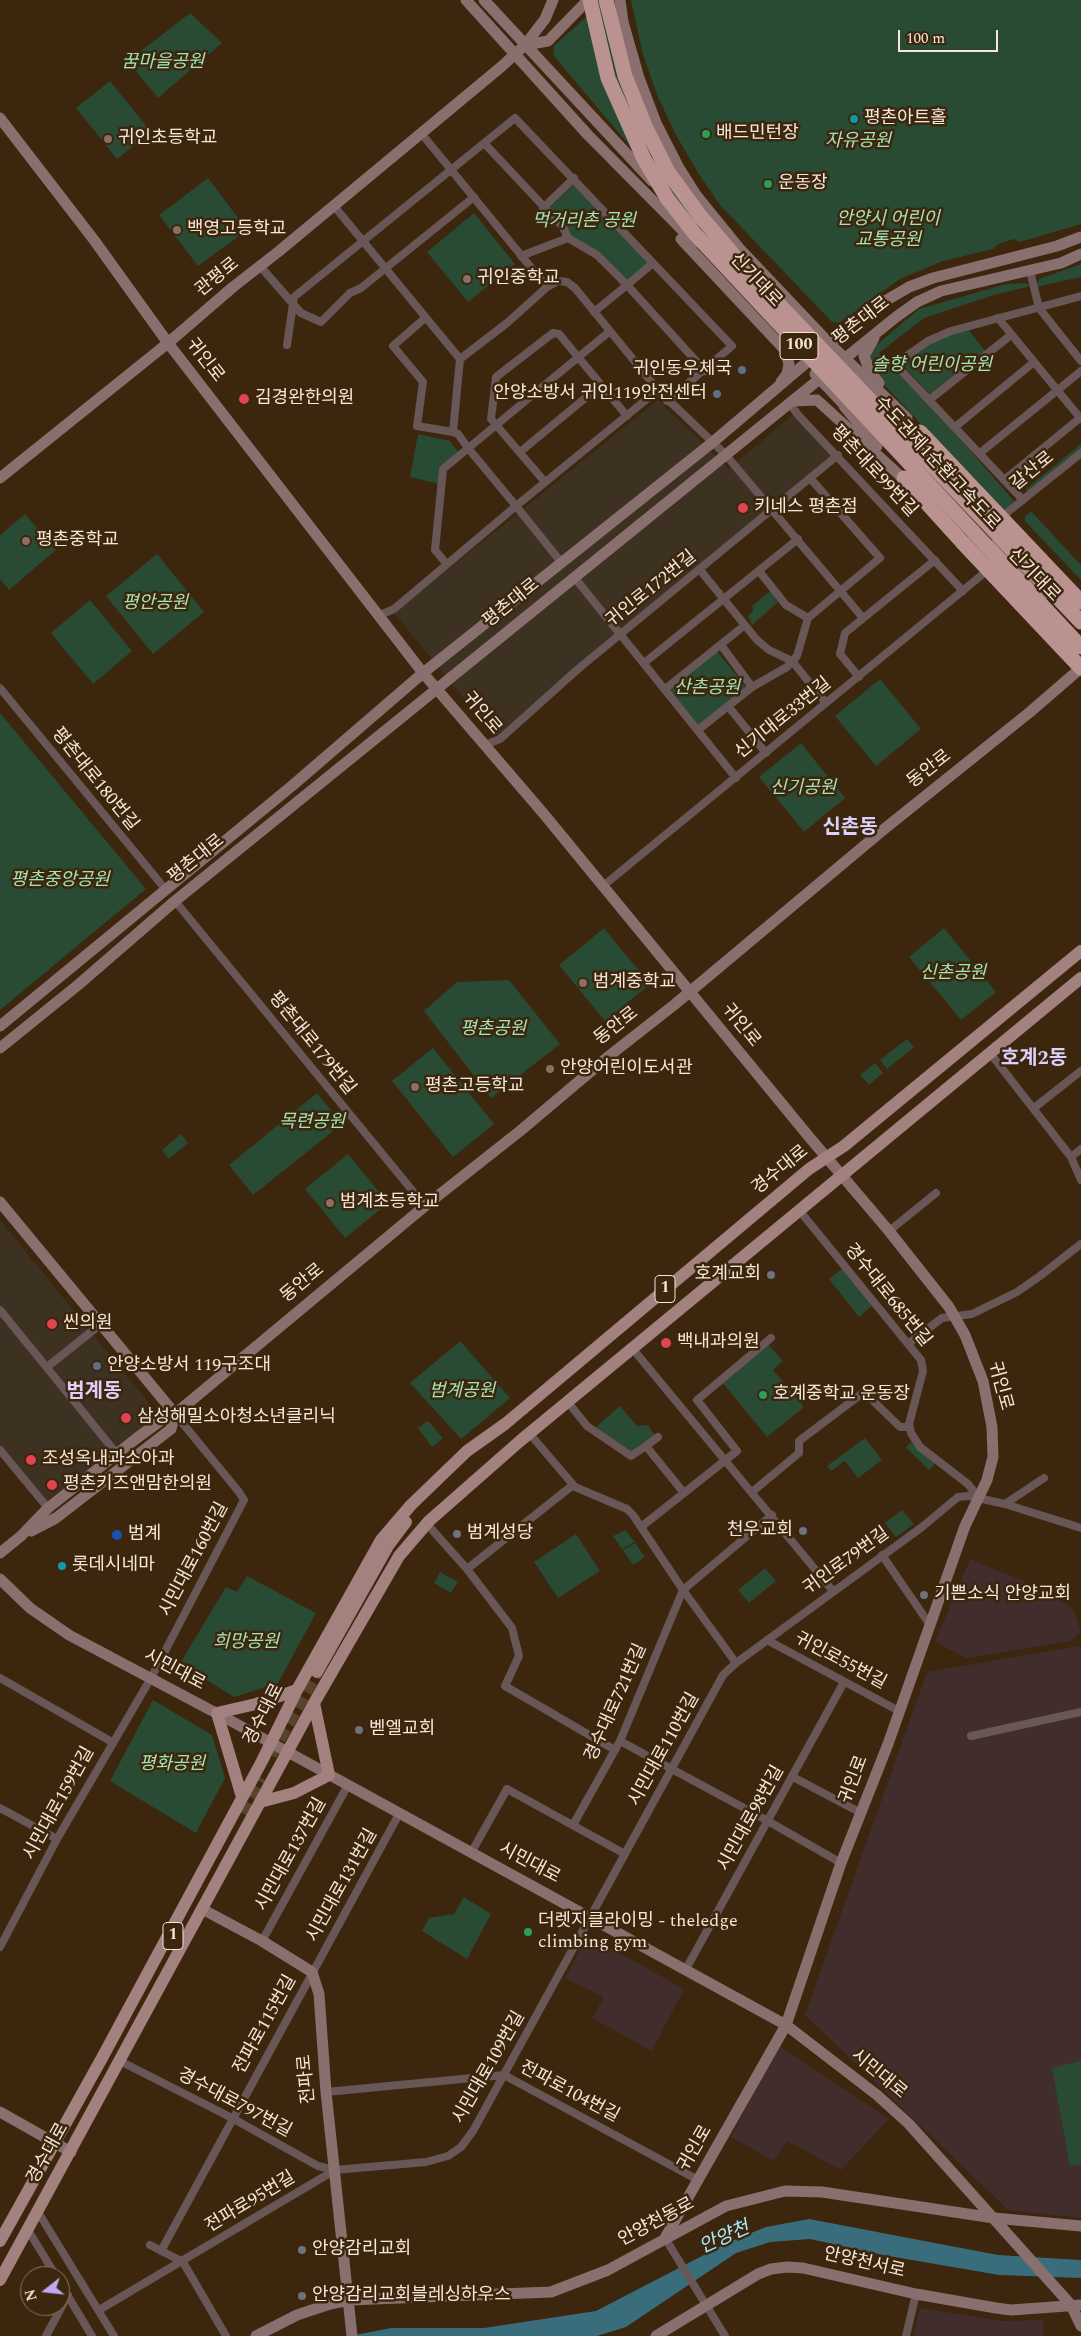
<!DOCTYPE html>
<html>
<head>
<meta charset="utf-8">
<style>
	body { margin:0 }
	#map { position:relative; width:1081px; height:2336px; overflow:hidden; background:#3c260e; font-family:Spectral,serif }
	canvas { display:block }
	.north { position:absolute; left:20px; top:2266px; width:50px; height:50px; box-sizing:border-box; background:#3c260e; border:1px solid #86735f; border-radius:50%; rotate:254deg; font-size:14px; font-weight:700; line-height:20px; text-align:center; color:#f5e7d9 }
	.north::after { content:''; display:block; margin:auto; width:18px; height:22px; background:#bfa8f4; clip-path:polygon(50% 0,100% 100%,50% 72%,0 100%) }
	.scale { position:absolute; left:898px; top:30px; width:100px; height:22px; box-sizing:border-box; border:2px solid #f5e7d9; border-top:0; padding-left:6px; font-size:15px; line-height:18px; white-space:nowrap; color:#f5e7d9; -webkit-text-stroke:4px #3c260e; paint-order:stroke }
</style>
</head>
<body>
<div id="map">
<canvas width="1081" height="2336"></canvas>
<div class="north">N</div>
<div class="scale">100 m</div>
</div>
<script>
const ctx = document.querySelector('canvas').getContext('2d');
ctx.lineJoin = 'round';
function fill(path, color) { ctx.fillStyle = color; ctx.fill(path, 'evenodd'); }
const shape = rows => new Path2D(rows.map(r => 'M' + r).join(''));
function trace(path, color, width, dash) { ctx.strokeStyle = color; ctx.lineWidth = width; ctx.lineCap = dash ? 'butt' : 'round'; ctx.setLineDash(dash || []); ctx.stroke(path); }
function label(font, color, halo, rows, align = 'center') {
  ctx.font = font + ' Spectral,"Noto Sans KR",serif'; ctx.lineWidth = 5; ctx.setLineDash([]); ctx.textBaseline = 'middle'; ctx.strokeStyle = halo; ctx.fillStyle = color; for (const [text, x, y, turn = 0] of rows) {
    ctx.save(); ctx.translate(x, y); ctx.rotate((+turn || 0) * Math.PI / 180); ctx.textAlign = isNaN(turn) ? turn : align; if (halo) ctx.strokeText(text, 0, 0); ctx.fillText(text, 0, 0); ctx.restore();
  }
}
fill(shape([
	[658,400,729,469,798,410,838,452,496,737,394,613],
	[0,1220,158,1414,157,1417,46,1501,0,1445]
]), '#3d3122');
fill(shape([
	[970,1559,1033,1585,1073,1608,1081,1632,1070,1641,966,1658,935,1642],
	[1081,1646,1081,2218,1008,2210,805,2015,927,1672],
	[588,1936,684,1989,652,2051,592,2018,604,1997,565,1978],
	[778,2045,889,2119,841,2170,787,2141,774,2161,731,2137],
	[920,2308,1002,2321,1043,2320,1043,2336,913,2336]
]), '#412d2c');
fill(shape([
	[605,0,693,212,689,216,553,55,554,46],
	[631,0,1081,0,1081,224,1020,242,1014,239,998,244,993,249,943,261,900,279,839,323,832,322,720,205,698,173,676,135,658,97,643,55],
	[190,13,222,43,158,98,128,61],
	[110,81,151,132,117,159,76,108],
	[208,178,247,230,198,266,159,215],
	[574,184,651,263,627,281,600,253,570,236,548,209],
	[474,213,515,264,468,302,427,252],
	[1081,264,1081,277,1036,287,1039,279],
	[1006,284,1026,283,1031,286,994,295,924,318,879,353,955,433,1014,501,1011,506,1003,510,870,370,867,357,872,349,919,309],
	[969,330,985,351,929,394,901,363,913,353,949,334],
	[418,434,450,441,459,453,441,469,439,484,410,477],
	[1081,444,1081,452,1027,492,1026,489],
	[1031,511,1081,565,1081,580,1025,521,1025,517],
	[25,514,56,550,9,590,0,579,0,535],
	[157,554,204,612,153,654,106,596],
	[770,591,778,602,752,625,748,616,753,611,752,606],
	[90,600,132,651,93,684,51,633],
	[716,650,746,687,699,727,668,690],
	[880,679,921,729,876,766,835,716],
	[0,713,146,889,0,1010],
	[801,743,845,798,804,832,759,777],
	[604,928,650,984,605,1021,559,965],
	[944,928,996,992,961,1020,909,957],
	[509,980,560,1044,491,1098,424,1011,457,982],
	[907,1039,914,1047,887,1069,880,1060],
	[433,1048,494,1124,453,1157,392,1081],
	[875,1063,883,1073,869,1085,860,1075],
	[317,1093,342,1124,253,1195,229,1165],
	[181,1134,188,1143,169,1159,162,1150],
	[348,1154,388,1203,345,1238,305,1189],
	[844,1267,874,1304,859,1317,829,1279],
	[460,1341,510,1398,461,1439,410,1383],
	[769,1345,783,1361,773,1370,804,1407,767,1437,722,1382],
	[620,1406,637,1426,648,1425,656,1437,634,1454,622,1448,596,1427],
	[428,1421,443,1438,432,1447,418,1428],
	[865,1438,882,1460,858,1478,845,1461,831,1471,827,1466],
	[912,1441,935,1464,929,1470,906,1447],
	[902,1510,914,1524,896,1537,885,1523],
	[625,1530,635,1542,622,1549,613,1536],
	[576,1534,600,1571,558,1598,534,1562],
	[635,1543,645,1557,633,1565,623,1550],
	[765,1568,776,1581,749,1603,738,1590],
	[440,1572,458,1582,451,1593,434,1583],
	[247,1576,316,1613,278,1683,234,1697,184,1666,182,1660,226,1587,237,1592],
	[153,1700,212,1735,225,1778,196,1833,110,1781],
	[464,1897,491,1914,467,1959,422,1931,429,1918,454,1914],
	[1081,2061,1081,2164,1070,2166,1052,2068]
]), '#294a33');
fill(shape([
	[809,2219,998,2255,1081,2260,1081,2278,999,2275,883,2255,810,2239,770,2242,736,2253,626,2327,597,2336,350,2336,391,2328,484,2328,596,2311,729,2242,766,2227]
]), '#396d7b');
trace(shape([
	[271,1755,317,1672],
	[246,1815,265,1780]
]), '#58432c', 12, [12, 6]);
trace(shape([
	[421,133,547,287],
	[484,143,563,227,568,238],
	[334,206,460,359],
	[543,208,574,178],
	[521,256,568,238,597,255,627,285,653,263],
	[260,266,301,313,321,322,350,293,361,288,474,197],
	[1030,271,1039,308,1081,361],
	[594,312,627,285,705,371],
	[425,318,393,346,423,382,417,426,453,432],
	[998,318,1081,419],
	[287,345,294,297,515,118,732,346,667,401],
	[658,390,725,454,863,618],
	[929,400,1011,335],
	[789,403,799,416,963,591],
	[955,427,1034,362],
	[520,452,601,385],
	[980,453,1081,371],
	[1004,480,1080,418],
	[545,482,491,419,496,377,553,333,559,334,627,416],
	[1023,500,895,364,928,341,951,331,1081,296],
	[1004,515,1081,453],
	[446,563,435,550,443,469,610,331],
	[700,570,757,640,769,650,792,661,826,703],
	[759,571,786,605,808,618],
	[574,577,736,778],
	[380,615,394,609,516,506,658,390,575,288,567,282,558,281,547,287,507,323,460,359,453,432,458,434,468,448,516,506,557,557,563,563],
	[721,645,752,687],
	[644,663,798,539],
	[859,677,840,654,845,633,935,560],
	[0,688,166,890],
	[665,689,745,625],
	[728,706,766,753],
	[698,730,752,687,787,667,797,656,808,618,880,558,810,478],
	[485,745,500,739,578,669,838,455],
	[603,886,983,574],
	[175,901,425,1206],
	[990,1053,1071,1157,1081,1180],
	[1034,1108,1081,1071],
	[1071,1157,1081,1149],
	[799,1210,921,1360,923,1371,909,1424,911,1433,920,1447,968,1484,979,1498],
	[889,1231,936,1193],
	[0,1310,117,1454],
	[908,1344,942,1318,972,1314,1017,1292,1040,1276,1081,1244],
	[632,1348,833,1591],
	[47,1367,101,1324],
	[567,1401,587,1426,631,1456,646,1446,684,1493],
	[529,1433,575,1487,627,1509,633,1515,683,1590,736,1663],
	[646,1446,658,1437],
	[0,1450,48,1508],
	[752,1492,799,1453,799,1441,864,1392,900,1427,910,1427],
	[1005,1504,1044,1478],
	[427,1524,467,1569,573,1485],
	[641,1527,737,1451,697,1400,771,1338],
	[882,1555,930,1625],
	[467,1569,512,1628,519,1656,505,1686,615,1750],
	[767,1640,899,1711],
	[0,1678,112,1742],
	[971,1736,1081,1712],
	[620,1741,768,1821,841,1863],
	[793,1777,861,1813],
	[0,1808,57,1839],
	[573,1825,620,1741,683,1590,772,1515],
	[471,1853,507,1789,625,1854],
	[262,1941,348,1785],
	[0,1947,57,1839,151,1678,244,1500,239,1492,175,1414],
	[686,1969,844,1682],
	[120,2061,232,2118,318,2166,335,2170,426,2162,448,2156,461,2147,473,2131,723,1675,736,1663,922,1527,958,1497,969,1496,1005,1504,1081,1528],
	[326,2092,504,2075,698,2180],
	[38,2212,114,2336],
	[28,2230,56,2276],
	[665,2238,725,2336],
	[150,2245,183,2262,226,2336],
	[161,2251,399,1814],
	[60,2283,92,2336],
	[99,2310,335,2170],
	[46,2336,68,2295],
	[906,2336,916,2294]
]), '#685756', 8);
trace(shape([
	[466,0,588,135,694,242],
	[484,0,652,181],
	[620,0,623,22,639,78,656,123,679,168,696,195,739,248,830,344,907,418],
	[525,45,548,41,588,0],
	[0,118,94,240,168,343,423,673,543,813,810,1138,889,1231,949,1307,965,1335,983,1381,992,1427,993,1457,987,1480,965,1526,888,1744,841,1863,786,2025,665,2238],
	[681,239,785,350,789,364,787,374,781,382],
	[874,338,864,356,870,372,879,383],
	[815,374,850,411],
	[792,401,817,400,908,483],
	[844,406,877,446],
	[0,478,168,343,233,287,278,252,501,67,525,45,545,19,553,0],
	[995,545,1044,594],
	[0,1026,293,785,423,673,713,442,806,363,880,304,909,287,933,278,1057,246,1081,237],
	[0,1048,78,985,175,901,896,317,917,302,941,291,1061,263,1081,254],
	[0,1202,175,1414],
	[31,1531,56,1518,171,1429,175,1414],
	[0,1553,21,1536,48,1508,137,1438,163,1419,175,1414,425,1206,520,1131,609,1056,674,1005,883,830,1030,712,1081,668],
	[0,1579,30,1608,69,1635,233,1722,786,2025,877,2095,909,2124,1071,2305,1081,2326],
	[202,1909,262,1941,312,1972,319,1994,326,2092,352,2336],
	[0,2112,71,2152],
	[256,2336,297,2315,330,2304,349,2300,551,2292,608,2270,726,2206,785,2191,822,2192,994,2218,1081,2226],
	[656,2336,758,2274,771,2269,787,2267,803,2268,916,2294,996,2308,1011,2310,1081,2305]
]), '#896f6d', 11);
trace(shape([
	[317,1672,388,1546,406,1522],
	[242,1797,217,1713,256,1704,297,1690],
	[260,1802,294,1793,329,1775,314,1703],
	[0,2241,102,2058,262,1761,297,1690,381,1540,411,1505,467,1451,505,1424,809,1169,844,1146,1081,951],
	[0,2280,314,1703,399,1556,429,1521,520,1441,1081,978]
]), '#a3817f', 12);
trace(shape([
	[920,432,1081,602],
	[904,478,963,543]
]), '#ba928f', 15);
trace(shape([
	[590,0,608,78,644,159,667,198,695,234,1081,647],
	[606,0,625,76,645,126,668,172,700,216,749,273,1081,622],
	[963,543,1081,668]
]), '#ba928f', 15);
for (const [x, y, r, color] of [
	[854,119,5,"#0f9aa8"],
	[706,134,5,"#2e9e5b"],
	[108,139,5,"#8d6e63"],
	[768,184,5,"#2e9e5b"],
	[177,230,5,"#8d6e63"],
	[467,279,5,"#8d6e63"],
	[742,370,5,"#5c6f8a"],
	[717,394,5,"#5c6f8a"],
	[244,399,6,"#e0444e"],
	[743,508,6,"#e0444e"],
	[26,541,5,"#8d6e63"],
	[583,983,5,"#8d6e63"],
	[550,1069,5,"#8d6e63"],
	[415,1087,5,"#8d6e63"],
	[330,1203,5,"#8d6e63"],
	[771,1275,5,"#6b7280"],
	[52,1324,6,"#e0444e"],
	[666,1343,6,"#e0444e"],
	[97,1366,5,"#5c6f8a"],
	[763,1395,5,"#2e9e5b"],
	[126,1418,6,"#e0444e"],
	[31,1460,6,"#e0444e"],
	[52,1485,6,"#e0444e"],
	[803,1531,5,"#6b7280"],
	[457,1534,5,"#6b7280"],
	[117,1535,6,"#1a4fb4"],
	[62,1566,5,"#0f9aa8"],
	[924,1595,5,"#6b7280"],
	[359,1730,5,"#6b7280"],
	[528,1932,5,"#2e9e5b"],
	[302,2250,5,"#6b7280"],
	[302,2296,5,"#6b7280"]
]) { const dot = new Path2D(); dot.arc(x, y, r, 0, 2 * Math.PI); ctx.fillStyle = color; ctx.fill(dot); trace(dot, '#3c260e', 2); }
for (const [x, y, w] of [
	[799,346,38],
	[665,1289,20],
	[173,1936,20]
]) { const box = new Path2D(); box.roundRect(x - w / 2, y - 13.5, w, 27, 4); ctx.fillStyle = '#3c260e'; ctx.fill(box); trace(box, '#f5e7d9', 1); }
label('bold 16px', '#f5e7d9', null, [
	["100",799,346],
	["1",665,1289],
	["1",173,1936]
]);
label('italic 18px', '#a3e4b6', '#3c260e', [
	["꿈마을공원",163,63],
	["자유공원",858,142],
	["안양시 어린이",888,220],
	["교통공원",888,241],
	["먹거리촌 공원",584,222],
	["솔향 어린이공원",932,366],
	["평안공원",155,604],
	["산촌공원",707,689],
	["신기공원",803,789],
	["평촌중앙공원",60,881],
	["신촌공원",953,974],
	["평촌공원",493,1030],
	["목련공원",312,1123],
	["범계공원",462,1392],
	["희망공원",246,1643],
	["평화공원",172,1765]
]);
label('18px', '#f5e7d9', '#3c260e', [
	["평촌아트홀",864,119],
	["배드민턴장",716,134],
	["귀인초등학교",118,139],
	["운동장",778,184],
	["백영고등학교",187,230],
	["귀인중학교",477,279],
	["귀인동우체국",732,370,"right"],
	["안양소방서 귀인119안전센터",707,394,"right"],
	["김경완한의원",255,399],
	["키네스 평촌점",754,508],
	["평촌중학교",36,541],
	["범계중학교",593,983],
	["안양어린이도서관",560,1069],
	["평촌고등학교",425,1087],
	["범계초등학교",340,1203],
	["호계교회",761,1275,"right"],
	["씬의원",63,1324],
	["백내과의원",677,1343],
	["안양소방서 119구조대",107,1366],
	["호계중학교 운동장",773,1395],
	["삼성해밀소아청소년클리닉",137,1418],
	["조성옥내과소아과",42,1460],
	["평촌키즈앤맘한의원",63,1485],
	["천우교회",793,1531,"right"],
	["범계성당",467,1534],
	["범계",128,1535],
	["롯데시네마",72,1566],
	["기쁜소식 안양교회",934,1595],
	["벧엘교회",369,1730],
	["더렛지클라이밍 - theledge",538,1922],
	["climbing gym",538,1943],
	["안양감리교회",312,2250],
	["안양감리교회블레싱하우스",312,2296]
], 'left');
label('18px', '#f5e7d9', '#3c260e', [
	["관평로",218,278,-39],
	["신기대로",755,281,47],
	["평촌대로",862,322,-38],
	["귀인로",204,361,52],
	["수도권제1순환고속도로",936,464,47],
	["평촌대로99번길",873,472,47],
	["갈산로",1033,472,-39],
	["신기대로",1033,576,46],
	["귀인로172번길",652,590,-39],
	["평촌대로",512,604,-39],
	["귀인로",481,714,50],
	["신기대로33번길",784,719,-39],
	["동안로",930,770,-38],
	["평촌대로180번길",94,780,51],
	["평촌대로",197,860,-39],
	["귀인로",740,1026,51],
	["동안로",617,1027,-38],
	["평촌대로179번길",311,1044,51],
	["경수대로",781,1171,-39],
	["동안로",303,1284,-39],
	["경수대로685번길",887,1296,51],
	["귀인로",999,1386,75],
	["시민대로160번길",195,1560,-62],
	["귀인로79번길",847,1562,-36],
	["귀인로55번길",840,1662,28],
	["시민대로",174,1671,28],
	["경수대로721번길",617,1703,-66],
	["경수대로",265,1715,-63],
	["시민대로110번길",665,1750,-61],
	["귀인로",855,1780,-69],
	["시민대로159번길",60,1804,-61],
	["시민대로98번길",752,1819,-61],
	["시민대로137번길",292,1855,-61],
	["시민대로",529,1864,28],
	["시민대로131번길",343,1886,-61],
	["전파로115번길",266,2025,-61],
	["시민대로109번길",490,2068,-60],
	["시민대로",878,2075,40],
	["전파로",308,2079,-95],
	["전파로104번길",569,2093,28],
	["경수대로797번길",234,2104,28],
	["귀인로",696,2149,-60],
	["경수대로",49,2154,-61],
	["전파로95번길",251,2203,-31],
	["안양천동로",657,2223,-28],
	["안양천서로",864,2264,13]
]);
label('italic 19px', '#a7eafd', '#3c260e', [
	["안양천",725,2239,-24]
]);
label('bold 20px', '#dcd1fc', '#3c260e', [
	["신촌동",850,829],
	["호계2동",1034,1060],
	["범계동",94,1393]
]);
</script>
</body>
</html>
